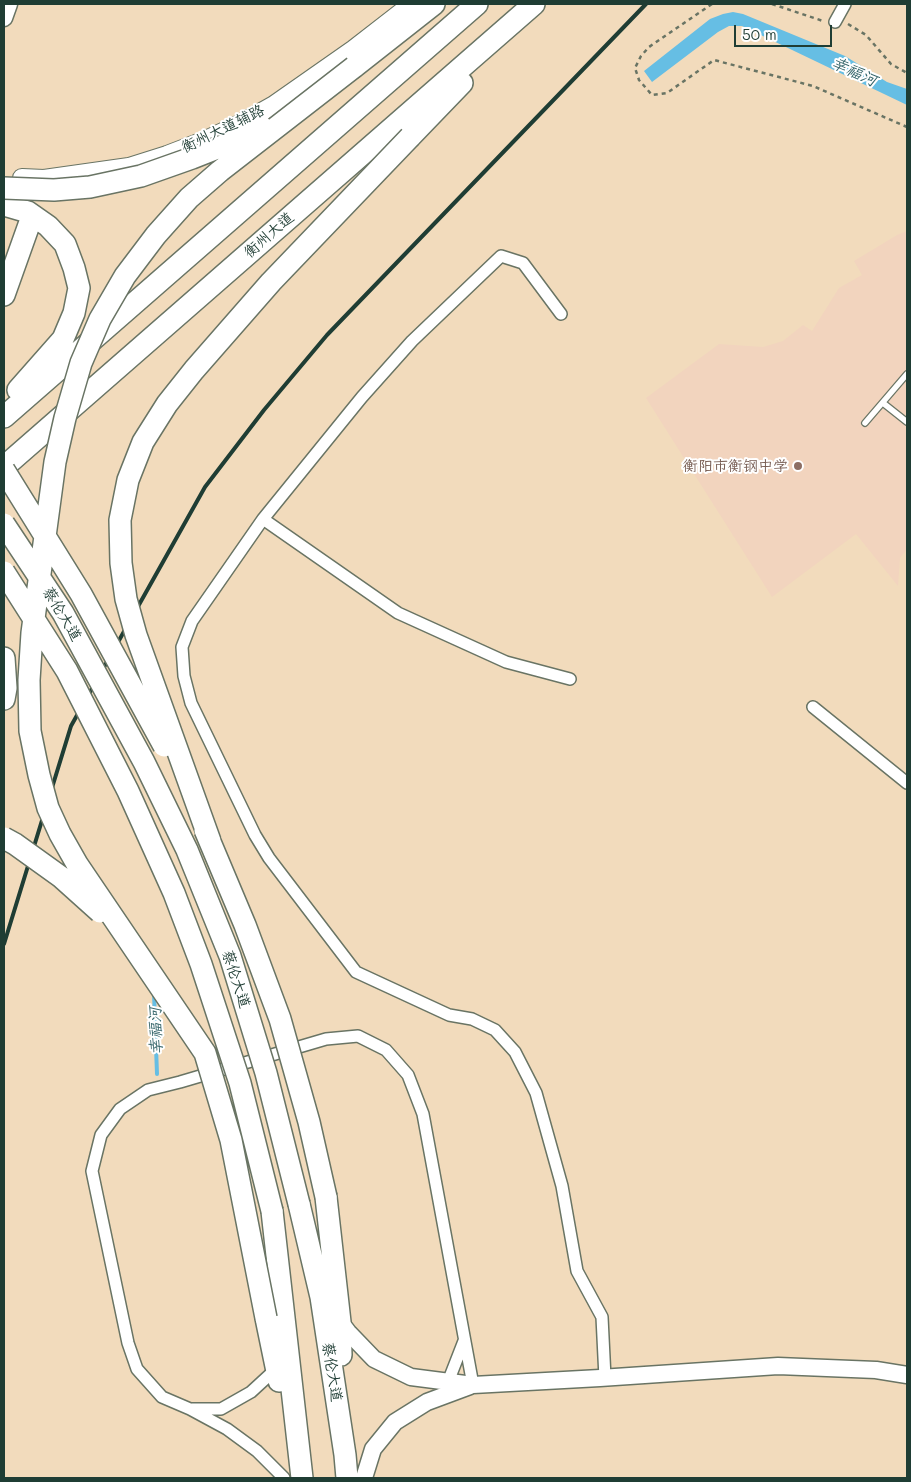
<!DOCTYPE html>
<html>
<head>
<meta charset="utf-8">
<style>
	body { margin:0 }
	#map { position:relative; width:911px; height:1482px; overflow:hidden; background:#f2dbbc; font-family:Mali,sans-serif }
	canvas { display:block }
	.frame { position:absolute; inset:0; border:5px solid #1f3d34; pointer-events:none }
	.scale { position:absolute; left:734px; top:25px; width:98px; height:22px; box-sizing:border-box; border:2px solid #1f3d34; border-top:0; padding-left:6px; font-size:15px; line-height:18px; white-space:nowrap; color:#1f3d34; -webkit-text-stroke:4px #fff; paint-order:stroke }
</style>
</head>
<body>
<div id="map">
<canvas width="911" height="1482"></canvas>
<div class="frame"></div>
<div class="scale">50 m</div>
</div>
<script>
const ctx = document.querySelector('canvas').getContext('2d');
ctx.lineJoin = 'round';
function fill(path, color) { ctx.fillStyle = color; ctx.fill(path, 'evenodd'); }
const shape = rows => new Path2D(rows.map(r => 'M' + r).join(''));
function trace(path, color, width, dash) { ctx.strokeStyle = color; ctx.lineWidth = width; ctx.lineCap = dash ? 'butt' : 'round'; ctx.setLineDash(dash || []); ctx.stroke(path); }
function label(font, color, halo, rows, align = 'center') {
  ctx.font = font + ' Mali,"LXGW WenKai TC",sans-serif'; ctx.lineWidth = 4; ctx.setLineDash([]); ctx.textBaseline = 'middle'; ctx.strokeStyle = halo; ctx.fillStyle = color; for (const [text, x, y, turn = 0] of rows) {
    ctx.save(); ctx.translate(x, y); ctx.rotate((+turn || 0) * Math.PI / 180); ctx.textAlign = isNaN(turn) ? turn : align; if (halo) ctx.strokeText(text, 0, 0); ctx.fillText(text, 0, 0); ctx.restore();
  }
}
fill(shape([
	[907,231,907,549,900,558,898,586,856,534,772,597,646,398,719,344,763,347,783,341,803,325,812,331,839,288,862,275,854,261,897,235]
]), '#f2d4be');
fill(shape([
	[733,12,743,14,845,56,887,82,907,89,907,105,742,26,729,26,718,32,652,82,644,71,710,19,723,14]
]), '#66bee4');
trace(shape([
	[154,993,157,1074]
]), '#66bee4', 4);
const lane = shape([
	[883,403,907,422],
	[865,423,907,374]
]);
const street = shape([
	[835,22,845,4],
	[561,314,523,263,501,256,412,341,362,397,263,519,192,621,182,647,184,676,191,703,255,835,269,858,356,972,449,1015,472,1019,495,1030,515,1052,536,1093,562,1186,577,1271,602,1317,605,1378],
	[263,519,398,613,506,662,570,679],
	[813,707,907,783],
	[448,1382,464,1341],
	[192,1409,221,1409,251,1392,276,1369],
	[284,1478,257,1451,227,1429,190,1409,162,1397,137,1369,128,1343,92,1171,101,1135,120,1109,148,1090,180,1082,326,1039,358,1036,386,1050,408,1075,423,1114,473,1385]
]);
const secondary = shape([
	[4,18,9,4],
	[338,1319,348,1332,374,1359,411,1377,473,1385,600,1378,778,1366,876,1370,907,1375],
	[364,1478,373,1449,395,1422,427,1402,470,1386]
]);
const primary = shape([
	[22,178,44,179,129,167,167,155,206,140,242,123,274,105,354,49,412,4]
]);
const highway = shape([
	[354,67,434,4],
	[410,137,462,83],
	[4,205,28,212,48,226,65,244,74,268,79,288,74,313,63,339,18,390],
	[4,295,30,222],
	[4,417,477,4],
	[4,467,534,4],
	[4,658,6,688,4,699],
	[326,1197,340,1322,341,1355],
	[299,1204,321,1297,345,1455,347,1478],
	[272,1211,302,1478],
	[266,1318,279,1381]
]);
trace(lane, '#697464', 8);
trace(street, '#697464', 14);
trace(secondary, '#697464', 19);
trace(primary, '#697464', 20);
trace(highway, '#697464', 24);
trace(shape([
	[712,4,649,47,641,56,635,68,639,80,652,95,667,93,714,60,813,86,907,127],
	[772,4,823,21],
	[848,24,866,35,891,64,907,73]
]), '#697464', 2.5, [4, 4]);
trace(lane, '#fff', 5.5);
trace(street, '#fff', 11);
trace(secondary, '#fff', 16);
trace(primary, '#fff', 18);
trace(highway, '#fff', 21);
trace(shape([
	[4,944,71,726,205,487,264,410,327,335,646,4]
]), '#1f3d34', 4);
const highwayBridge = shape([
	[4,188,54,190,90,187,141,176,192,158,235,141,260,125],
	[4,470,81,594,164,746],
	[4,524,63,613,144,762,187,850,230,956,266,1073,299,1204],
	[4,572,67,671,128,791,174,893,201,964,240,1083,272,1211],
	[205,830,245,925,280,1019,309,1122,326,1197],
	[4,838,15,844,61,877,100,912],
	[210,841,136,635,126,599,121,563,120,520,128,480,143,442,167,404,194,370,271,282,410,137],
	[266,1318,231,1140,205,1053,77,864,60,834,48,808,39,775,30,731,29,680,32,633,55,462,65,418,81,363,100,319,125,276,156,235,189,198,220,171,354,67]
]);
trace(highwayBridge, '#697464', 24, []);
trace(highwayBridge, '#fff', 21);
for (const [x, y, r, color] of [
	[798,466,5,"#8d6e63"]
]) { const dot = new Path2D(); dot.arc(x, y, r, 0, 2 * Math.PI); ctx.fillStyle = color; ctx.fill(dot); trace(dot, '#fff', 2); }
label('15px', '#1f3d34', '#fff', [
	["衡州大道辅路",223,129,-26],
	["衡州大道",269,235,-41],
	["蔡伦大道",62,614,59],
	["蔡伦大道",236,979,72],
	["蔡伦大道",332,1372,81]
]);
label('15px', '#785e54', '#fff', [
	["衡阳市衡钢中学",788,466]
], 'right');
label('italic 16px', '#346469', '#fff', [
	["幸福河",854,72,25],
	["幸福河",156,1031,-92]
]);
</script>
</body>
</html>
